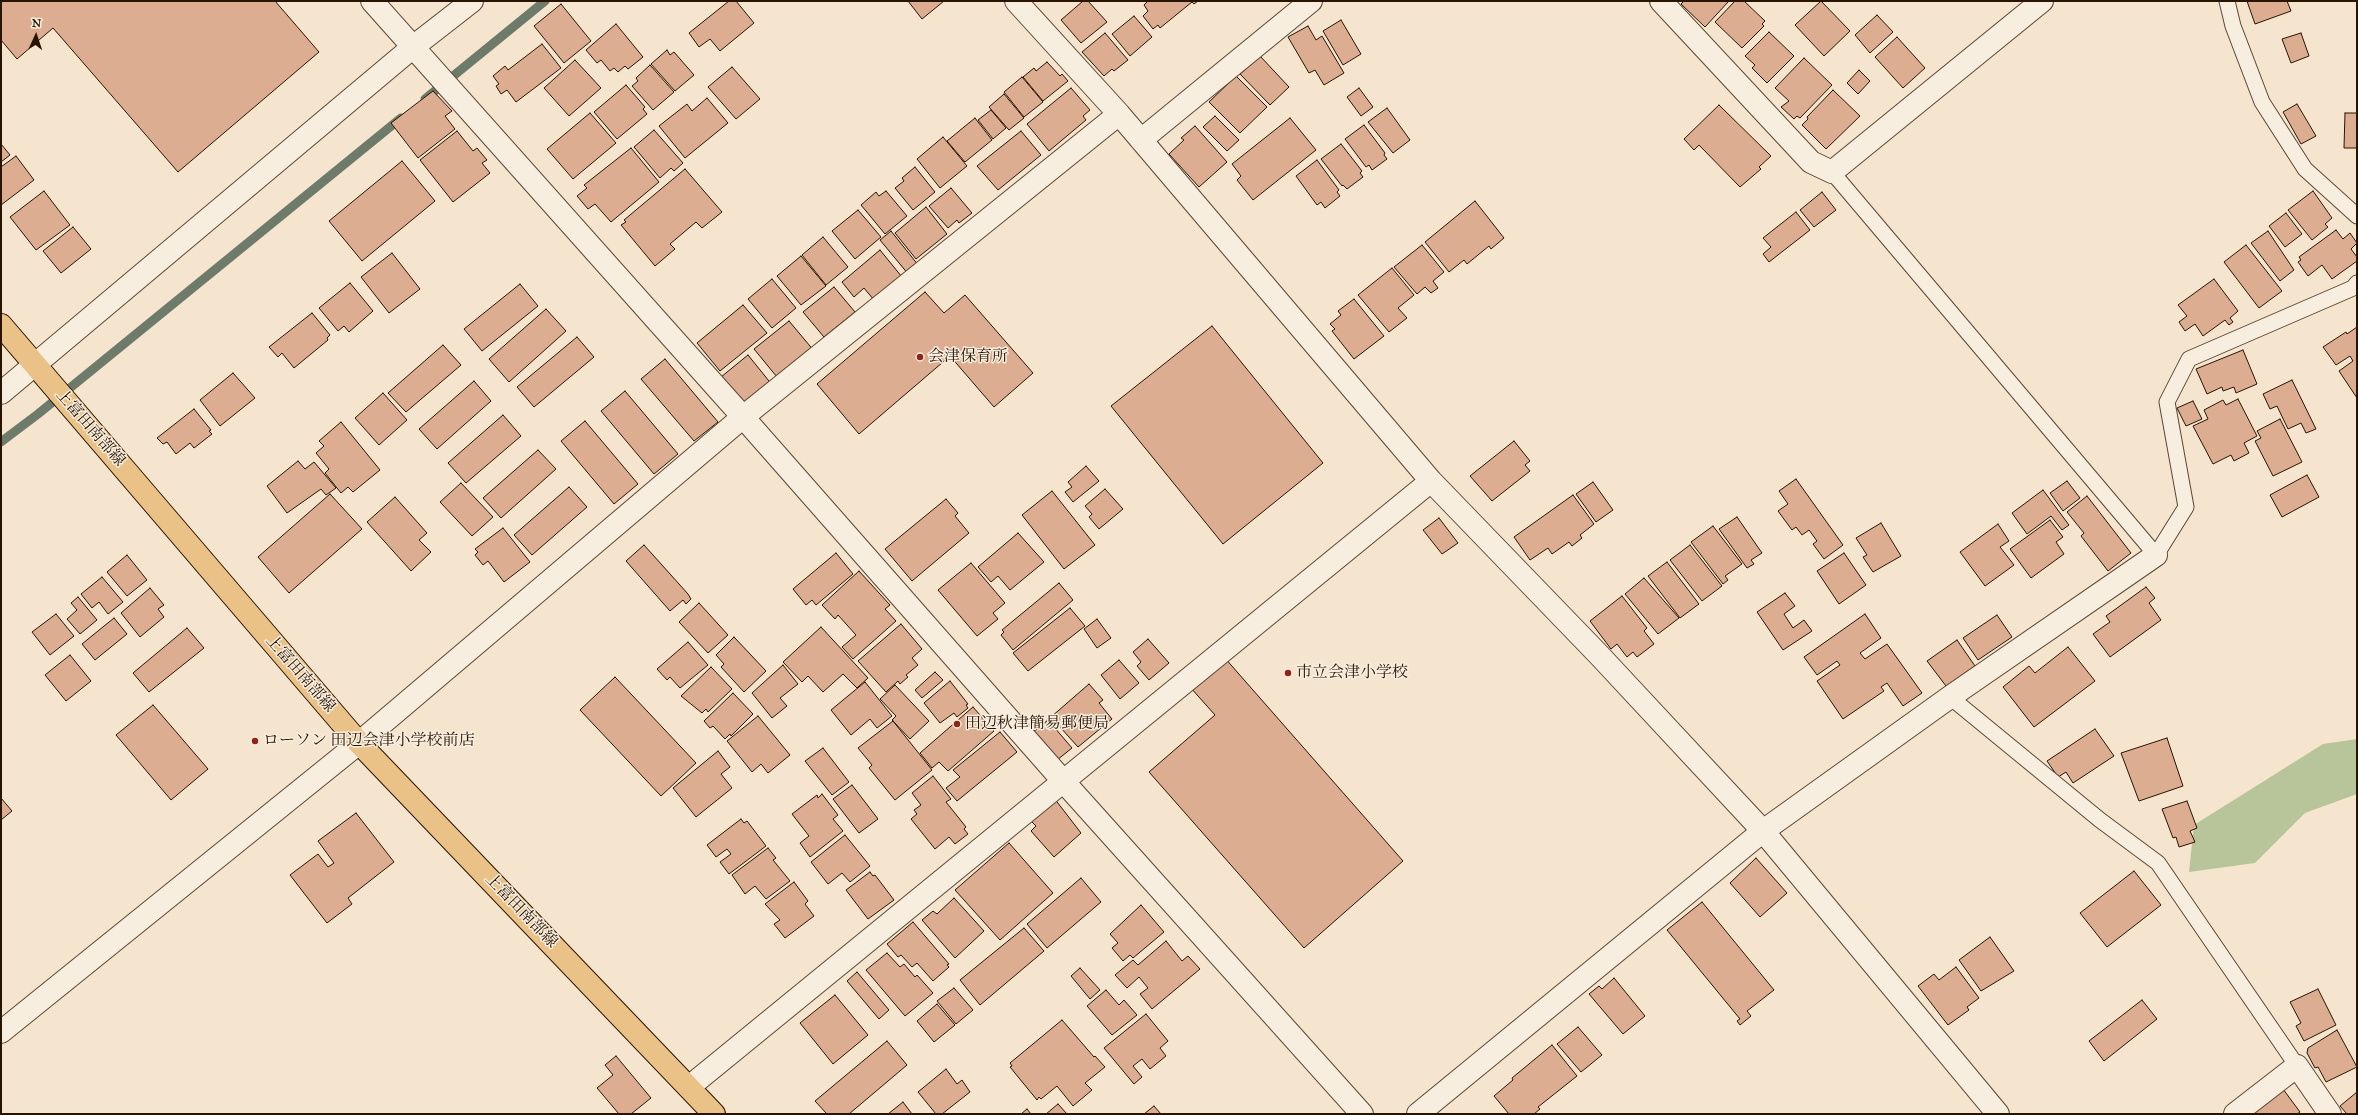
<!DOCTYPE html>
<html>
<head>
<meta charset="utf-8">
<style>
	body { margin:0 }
	#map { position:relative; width:2358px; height:1115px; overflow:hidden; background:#f5e5ce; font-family:"IM FELL Great Primer",serif }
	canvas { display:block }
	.frame { position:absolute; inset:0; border:2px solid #281400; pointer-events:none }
	.north { position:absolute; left:16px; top:16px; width:40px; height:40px; -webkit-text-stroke:3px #f8eedf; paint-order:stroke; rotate:3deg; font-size:11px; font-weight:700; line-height:16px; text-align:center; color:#281400 }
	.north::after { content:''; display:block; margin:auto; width:14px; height:18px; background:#281400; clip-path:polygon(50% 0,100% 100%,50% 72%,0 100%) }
</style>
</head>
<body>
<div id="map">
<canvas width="2358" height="1115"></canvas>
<div class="frame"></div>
<div class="north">N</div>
</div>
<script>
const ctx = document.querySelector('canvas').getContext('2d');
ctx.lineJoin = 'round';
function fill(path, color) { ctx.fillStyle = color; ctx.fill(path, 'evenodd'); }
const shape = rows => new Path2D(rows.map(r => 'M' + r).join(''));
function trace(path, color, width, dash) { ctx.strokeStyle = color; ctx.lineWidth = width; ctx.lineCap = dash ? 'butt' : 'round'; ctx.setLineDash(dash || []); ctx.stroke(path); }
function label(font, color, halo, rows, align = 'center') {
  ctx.font = font + ' "IM FELL Great Primer","Noto Serif JP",serif'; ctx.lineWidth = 3; ctx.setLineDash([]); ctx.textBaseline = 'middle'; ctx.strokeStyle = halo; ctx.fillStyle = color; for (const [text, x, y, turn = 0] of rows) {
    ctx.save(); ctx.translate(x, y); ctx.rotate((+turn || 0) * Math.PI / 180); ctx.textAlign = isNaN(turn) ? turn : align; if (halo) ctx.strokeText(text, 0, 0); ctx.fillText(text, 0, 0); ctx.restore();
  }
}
fill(shape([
	[2357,739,2357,794,2305,813,2255,863,2189,872,2194,825,2323,744]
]), '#b8c59b');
trace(shape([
	[425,99,545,1],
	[1,442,38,414,401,118]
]), '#6e7b6b', 9);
const building = shape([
	[1,1,275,1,319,52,178,172,53,28,17,59,1,40,1,1],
	[729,1,736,1,754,23,720,51,710,39,699,47,689,33,729,1],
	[908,1,944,1,922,19,908,1],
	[1083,1,1088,1,1107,22,1081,43,1061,20,1083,1],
	[1148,1,1198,1,1194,4,1192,2,1160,28,1158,25,1153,29,1143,16,1148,11,1144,5,1148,1],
	[1684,1,1729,1,1705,27,1681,4,1684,1],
	[1735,1,1744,1,1765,21,1762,24,1764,26,1742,48,1715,22,1735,1],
	[1821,1,1850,31,1824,56,1795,25,1821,1],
	[2247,1,2287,1,2291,11,2255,24,2247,1],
	[561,4,591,41,564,63,534,26,561,4],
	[1877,15,1893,32,1870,53,1855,35,1877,15],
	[1134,16,1152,37,1130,56,1112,34,1134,16],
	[1341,20,1361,54,1343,65,1323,31,1341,20],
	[616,24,643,57,628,69,625,66,618,72,614,68,610,71,601,60,597,63,586,50,616,24],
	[1308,26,1316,40,1322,36,1344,73,1324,85,1315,70,1309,73,1288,37,1308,26],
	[1769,32,1794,56,1767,83,1752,68,1755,65,1745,56,1769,32],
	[1105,33,1128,60,1114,71,1112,69,1104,76,1082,52,1105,33],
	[2301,33,2309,56,2291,63,2282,39,2301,33],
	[1897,37,1925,68,1903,88,1875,57,1897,37],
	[542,44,561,68,516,102,507,90,501,94,496,86,499,84,493,76,505,66,508,70,542,44],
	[667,50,670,55,674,52,694,75,675,91,651,64,667,50],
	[1260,56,1289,87,1270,105,1240,74,1260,56],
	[1804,58,1832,85,1800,118,1797,116,1794,119,1781,107,1789,101,1775,88,1804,58],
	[575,60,601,88,569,116,544,88,575,60],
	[1047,62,1060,76,1062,74,1068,81,1043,101,1023,77,1034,68,1036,71,1047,62],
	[650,65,674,92,653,110,632,86,638,81,636,78,650,65],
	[732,67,760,99,736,119,708,87,732,67],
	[1859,70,1870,81,1858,94,1847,83,1859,70],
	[1236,76,1267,107,1240,133,1209,102,1236,76],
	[1022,77,1043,102,1024,117,1004,92,1022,77],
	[626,85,645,107,643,109,647,114,617,139,594,112,626,85],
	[1071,88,1090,110,1083,116,1086,120,1049,151,1027,124,1071,88],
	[1359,88,1373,107,1361,116,1347,97,1359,88],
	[1833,90,1860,116,1826,149,1802,125,1808,119,1807,117,1833,90],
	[433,91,452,111,445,116,455,129,418,158,391,123,433,91],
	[1004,94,1024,118,1009,130,989,107,1004,94],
	[707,98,728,123,685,158,659,126,687,104,692,111,707,98],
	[2297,104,2316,136,2301,144,2283,112,2297,104],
	[1719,105,1771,156,1759,167,1761,169,1740,187,1699,145,1694,150,1684,139,1719,105],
	[1387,108,1410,140,1393,153,1368,122,1387,108],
	[991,110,1006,128,993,139,978,120,991,110],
	[590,113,616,143,573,179,547,149,590,113],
	[2345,113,2357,113,2357,148,2344,148,2345,113],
	[1215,116,1239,140,1227,151,1203,127,1215,116],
	[975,118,992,140,965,162,947,141,975,118],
	[1290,118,1316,150,1253,200,1237,180,1241,176,1232,164,1290,118],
	[1364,125,1385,153,1384,155,1387,159,1372,170,1369,165,1366,167,1345,139,1364,125],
	[1195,126,1227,162,1199,187,1169,154,1184,140,1181,138,1195,126],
	[654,130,683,163,674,171,671,168,660,178,634,147,654,130],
	[457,131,473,151,477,148,487,160,482,163,490,173,453,202,420,160,457,131],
	[1021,131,1041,155,998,190,977,166,1021,131],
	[943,137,967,166,940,188,917,159,943,137],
	[1,144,10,155,1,162,1,144],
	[1341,144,1362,171,1360,173,1363,177,1347,189,1343,185,1342,186,1321,159,1341,144],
	[631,148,659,182,611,222,595,204,588,209,577,196,587,188,584,185,631,148],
	[16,156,34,180,1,205,1,167,16,156],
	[1317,160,1339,190,1337,192,1340,196,1325,208,1321,202,1317,205,1296,176,1317,160],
	[402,161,435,201,362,261,329,221,402,161],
	[915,167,935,192,913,210,895,188,904,181,902,178,915,167],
	[685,169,722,212,702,228,696,222,670,244,675,249,655,266,621,225,626,222,624,220,685,169],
	[951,188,972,213,959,223,957,220,948,228,929,206,951,188],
	[44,191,70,225,36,250,10,217,44,191],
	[886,191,907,216,885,234,861,205,876,192,879,196,886,191],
	[2313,191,2332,218,2325,224,2328,227,2312,240,2288,210,2313,191],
	[1822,192,1836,210,1814,227,1800,210,1822,192],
	[1475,201,1504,238,1491,249,1489,246,1467,264,1464,260,1449,272,1425,242,1475,201],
	[926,207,947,234,916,259,895,233,926,207],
	[858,210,881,237,855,259,832,231,858,210],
	[1796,212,1810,230,1769,262,1763,254,1771,247,1763,238,1796,212],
	[2286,213,2302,234,2285,247,2269,226,2286,213],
	[73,227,91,249,61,273,43,251,73,227],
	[2336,230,2343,239,2350,233,2357,243,2351,249,2357,257,2357,261,2332,279,2322,265,2308,276,2298,262,2301,260,2299,257,2336,230],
	[891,231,919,266,909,275,880,240,891,231],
	[2268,231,2294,270,2280,281,2251,243,2268,231],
	[823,237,848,267,826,285,802,255,823,237],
	[1422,245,1444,272,1433,281,1438,288,1431,293,1425,287,1417,294,1394,267,1422,245],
	[2246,245,2282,291,2259,308,2224,262,2246,245],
	[880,250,902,277,874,300,864,288,854,297,842,282,880,250],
	[392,253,420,289,389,313,361,277,392,253],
	[801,256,826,286,801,305,777,276,801,256],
	[1392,268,1414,295,1398,308,1407,318,1389,332,1358,295,1392,268],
	[772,279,796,308,772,328,748,299,772,279],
	[2214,279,2238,311,2230,318,2233,322,2229,325,2225,320,2203,336,2195,324,2185,331,2179,322,2187,316,2178,305,2214,279],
	[350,283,373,311,349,332,344,326,338,331,319,308,350,283],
	[520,284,538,306,482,351,464,329,520,284],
	[834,287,855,312,824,337,803,312,834,287],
	[925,292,944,313,965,295,1033,373,994,407,950,356,859,434,817,384,925,292],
	[1354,299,1384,336,1354,359,1332,331,1335,329,1330,324,1341,315,1338,311,1354,299],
	[743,305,767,333,720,371,697,343,743,305],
	[546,309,566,331,509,382,489,359,546,309],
	[312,313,330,335,327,338,328,340,294,368,282,353,278,357,269,347,312,313],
	[789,321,815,352,777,377,754,349,789,321],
	[1212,326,1323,463,1223,544,1111,406,1212,326],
	[2357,327,2357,398,2339,371,2353,361,2350,356,2336,365,2323,347,2346,332,2347,334,2357,327],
	[577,337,594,357,534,407,517,387,577,337],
	[443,345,461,365,406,412,388,393,443,345],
	[2243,350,2257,384,2236,393,2234,387,2223,391,2222,387,2207,394,2196,369,2243,350],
	[748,355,773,386,746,408,721,377,748,355],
	[665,359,718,422,694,441,641,379,665,359],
	[233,373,255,398,220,426,200,400,233,373],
	[2292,380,2316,429,2306,433,2301,423,2288,429,2277,406,2270,409,2263,394,2292,380],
	[474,381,491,401,437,449,419,429,474,381],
	[625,391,678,454,654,474,601,411,625,391],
	[383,393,407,420,379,445,355,418,383,393],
	[2238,399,2257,436,2244,443,2249,453,2234,461,2231,455,2213,464,2193,426,2208,419,2204,410,2223,400,2226,405,2238,399],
	[2193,401,2202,419,2186,426,2177,408,2193,401],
	[194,409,211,430,209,431,212,434,194,448,190,443,176,454,167,442,163,444,157,438,194,409],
	[503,415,521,436,466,483,448,463,503,415],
	[2280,419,2302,462,2273,476,2255,441,2261,438,2257,431,2280,419],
	[585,421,638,484,614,504,561,441,585,421],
	[341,422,380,470,353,492,348,487,341,493,325,473,329,469,316,453,324,446,319,441,341,422],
	[1514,441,1530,461,1525,465,1530,471,1492,501,1470,476,1514,441],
	[538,450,556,469,501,518,483,498,538,450],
	[298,461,305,469,314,462,336,488,326,495,321,489,287,513,267,486,298,461],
	[1086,466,1099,481,1073,502,1065,492,1072,487,1068,482,1086,466],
	[2307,475,2319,497,2282,517,2270,495,2307,475],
	[1796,479,1843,545,1824,559,1813,544,1817,541,1809,530,1802,535,1796,527,1792,530,1778,511,1788,504,1779,491,1796,479],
	[2067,481,2080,498,2063,511,2050,493,2067,481],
	[1593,482,1613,510,1596,522,1576,494,1593,482],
	[461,483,493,517,472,536,440,502,461,483],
	[569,487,587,507,532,555,514,535,569,487],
	[1105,489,1123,509,1099,529,1089,517,1092,514,1085,506,1105,489],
	[2043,490,2069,525,2062,530,2051,516,2027,534,2012,513,2043,490],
	[1052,491,1095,545,1064,569,1022,515,1052,491],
	[330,494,362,529,289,593,258,557,330,494],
	[1573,495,1594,524,1580,535,1582,538,1572,546,1569,542,1552,554,1548,548,1530,560,1514,537,1573,495],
	[2087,496,2131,553,2108,571,2081,536,2084,533,2067,512,2087,496],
	[395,497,427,533,419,540,431,552,411,571,367,522,395,497],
	[946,499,958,513,955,516,969,533,912,581,885,549,946,499],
	[1737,517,1762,553,1751,560,1754,564,1747,568,1719,529,1737,517],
	[1439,518,1458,543,1442,554,1423,530,1439,518],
	[2050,520,2063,537,2056,542,2064,554,2031,578,2010,549,2050,520],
	[1881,523,1901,556,1873,572,1863,557,1867,555,1856,538,1881,523],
	[1998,524,2009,541,2000,547,2014,565,1985,586,1960,552,1998,524],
	[1713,526,1742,564,1725,576,1728,580,1723,584,1691,542,1713,526],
	[503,528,530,562,504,582,488,561,483,565,475,555,478,552,475,549,503,528],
	[1018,533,1044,562,1010,590,998,576,991,582,978,567,1018,533],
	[644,545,688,594,691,599,686,604,683,600,670,611,626,561,644,545],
	[1690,545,1722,586,1702,601,1670,560,1690,545],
	[836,553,853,574,816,605,812,600,806,605,793,589,836,553],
	[1844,553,1866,585,1839,604,1817,571,1844,553],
	[127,555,147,580,127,596,107,572,127,555],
	[1667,562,1699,604,1680,618,1648,576,1667,562],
	[971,563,1005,603,993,613,998,619,977,636,938,590,971,563],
	[859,571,890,605,885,609,896,621,853,659,842,647,856,635,838,615,835,619,822,605,859,571],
	[102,577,123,602,108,614,99,602,92,608,81,594,102,577],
	[1644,578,1679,618,1658,634,1625,594,1644,578],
	[1059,583,1073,600,1013,650,1001,635,1004,632,1002,630,1059,583],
	[2146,587,2155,598,2149,603,2161,620,2110,657,2093,634,2110,622,2106,616,2146,587],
	[150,588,164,605,158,609,164,617,140,637,121,613,150,588],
	[1785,593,1795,606,1784,614,1793,628,1804,620,1812,631,1783,650,1757,612,1785,593],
	[1622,596,1647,628,1644,631,1654,644,1637,657,1633,652,1627,657,1617,644,1611,649,1590,621,1622,596],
	[78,597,97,620,80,634,67,619,77,610,71,603,78,597],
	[699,603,728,635,708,653,679,622,699,603],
	[1070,608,1085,626,1028,671,1013,653,1070,608],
	[56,614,74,636,50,655,32,632,56,614],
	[1865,614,1881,638,1860,653,1865,659,1887,644,1922,693,1903,706,1887,683,1881,687,1884,691,1843,719,1817,681,1840,665,1837,661,1817,675,1804,657,1865,614],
	[1997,615,2012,637,1978,660,1963,638,1997,615],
	[114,618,127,634,95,660,82,644,114,618],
	[1097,619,1111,638,1097,648,1084,629,1097,619],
	[901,624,922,649,912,658,918,665,906,675,908,677,900,684,898,681,886,692,858,661,901,624],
	[821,627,868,678,857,688,843,674,823,692,808,676,802,682,783,662,821,627],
	[187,628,204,648,149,692,133,673,187,628],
	[734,637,766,671,744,692,721,667,724,664,716,655,734,637],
	[1148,639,1169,663,1149,680,1137,666,1141,662,1133,652,1148,639],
	[1957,640,1975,666,1946,686,1927,661,1957,640],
	[688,642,708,665,680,688,670,677,667,680,657,669,688,642],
	[2068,647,2095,681,2034,727,2003,687,2029,666,2035,673,2068,647],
	[70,655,91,681,66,701,45,675,70,655],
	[1224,657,1403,861,1304,948,1149,772,1215,715,1190,687,1224,657],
	[1119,660,1139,683,1120,699,1101,675,1119,660],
	[783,665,798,684,780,698,787,706,772,718,752,693,783,665],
	[711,667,732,689,708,712,706,709,702,713,681,696,711,667],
	[935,672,943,680,922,698,915,690,935,672],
	[615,677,696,763,661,796,580,710,615,677],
	[950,681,968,704,966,705,968,708,957,717,954,713,940,723,924,703,950,681],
	[865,682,892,716,877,728,870,719,851,735,831,710,865,682],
	[1089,684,1103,700,1099,703,1112,719,1078,747,1051,717,1089,684],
	[895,685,929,721,910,739,892,720,896,716,880,699,895,685],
	[733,693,753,714,731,736,730,734,725,739,713,726,710,728,704,721,733,693],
	[153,705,208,769,171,800,116,735,153,705],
	[973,707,994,731,948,771,939,762,932,768,920,753,973,707],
	[758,716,790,755,768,773,761,764,752,772,727,741,758,716],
	[1048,720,1072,748,1057,760,1033,732,1048,720],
	[893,721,932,770,895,800,869,768,872,765,858,748,893,721],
	[2095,729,2114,756,2073,783,2066,772,2058,777,2047,761,2095,729],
	[1000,732,1017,752,957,801,946,788,960,777,953,770,1000,732],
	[2167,738,2183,786,2139,801,2121,753,2167,738],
	[823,748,849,782,832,795,805,761,823,748],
	[718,751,730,767,721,774,732,788,696,817,673,788,718,751],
	[933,776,951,799,946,802,966,827,964,829,968,834,955,844,949,837,935,849,911,819,917,814,914,810,921,805,912,793,933,776],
	[852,785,878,819,859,833,833,799,852,785],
	[822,794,838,815,833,819,843,831,810,857,800,843,809,836,792,814,817,795,818,798,822,794],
	[1,798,12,811,1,820,1,798],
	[1054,798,1081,833,1054,857,1031,831,1036,826,1029,819,1054,798],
	[2187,801,2197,828,2190,831,2195,842,2179,847,2176,837,2173,838,2162,809,2187,801],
	[356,813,394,862,348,898,352,904,327,923,290,875,318,854,328,867,334,863,318,841,356,813],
	[741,819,744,823,747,821,766,846,729,874,720,862,731,854,727,849,716,857,707,845,741,819],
	[845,835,870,866,850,882,842,873,828,884,811,862,845,835],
	[1009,843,1053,893,1000,940,955,890,1009,843],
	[768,848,776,858,773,860,790,881,766,899,755,886,745,894,732,875,768,848],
	[1756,858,1787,893,1760,917,1730,883,1756,858],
	[2134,871,2161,905,2107,947,2080,913,2134,871],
	[870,872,873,876,875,875,894,900,868,919,846,890,870,872],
	[1081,878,1101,902,1047,948,1027,924,1081,878],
	[794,882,808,901,805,904,814,916,785,938,774,924,780,920,765,904,794,882],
	[954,898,984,931,955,958,922,920,933,911,937,914,954,898],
	[1702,902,1774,990,1747,1011,1751,1016,1740,1025,1737,1021,1740,1019,1667,930,1702,902],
	[1141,905,1164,932,1133,958,1130,955,1123,961,1112,948,1118,943,1110,934,1141,905],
	[913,922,949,964,947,965,949,967,933,981,917,963,912,967,901,955,898,957,887,944,913,922],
	[1024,928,1044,951,980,1005,960,980,1024,928],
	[1990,937,2014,971,1981,991,1959,960,1990,937],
	[1166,941,1182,961,1188,956,1200,969,1152,1009,1140,994,1148,988,1139,977,1127,988,1115,975,1133,960,1138,965,1166,941],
	[887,953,900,967,904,964,915,977,917,975,933,993,905,1016,866,970,887,953],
	[1956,967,1979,998,1967,1007,1969,1010,1948,1025,1918,986,1934,974,1939,980,1956,967],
	[1080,968,1100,990,1090,999,1071,976,1080,968],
	[857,972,889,1010,879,1019,847,981,857,972],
	[1614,978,1645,1016,1623,1034,1589,994,1599,986,1602,989,1614,978],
	[954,988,973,1010,956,1024,937,1001,954,988],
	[2318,989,2336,1025,2304,1041,2296,1026,2301,1023,2290,1002,2318,989],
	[1106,990,1119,1005,1124,1000,1137,1015,1112,1035,1087,1006,1106,990],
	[835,995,868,1035,833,1064,800,1023,835,995],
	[2142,1000,2157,1019,2104,1061,2089,1041,2142,1000],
	[937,1004,955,1025,934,1042,917,1021,937,1004],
	[1146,1014,1168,1041,1160,1048,1166,1056,1150,1069,1142,1059,1133,1066,1142,1077,1134,1084,1104,1048,1146,1014],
	[1062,1020,1094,1057,1095,1056,1105,1067,1085,1083,1092,1090,1073,1106,1057,1086,1041,1099,1039,1097,1037,1100,1010,1067,1012,1066,1010,1063,1062,1020],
	[1578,1027,1602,1055,1581,1072,1557,1044,1578,1027],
	[2337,1030,2357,1067,2326,1082,2318,1067,2315,1068,2307,1053,2308,1048,2337,1030],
	[887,1041,907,1065,849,1114,827,1114,815,1101,887,1041],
	[1552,1045,1577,1076,1538,1107,1540,1109,1534,1114,1509,1114,1494,1096,1513,1080,1512,1078,1552,1045],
	[616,1056,651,1098,631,1114,619,1114,597,1088,613,1075,605,1065,616,1056],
	[946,1069,957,1084,962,1080,970,1092,942,1114,936,1114,918,1092,946,1069],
	[2280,1085,2300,1112,2297,1114,2245,1114,2280,1085],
	[2357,1092,2357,1114,2347,1114,2340,1106,2357,1092],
	[903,1102,912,1114,888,1114,903,1102],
	[1058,1104,1067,1114,1046,1114,1058,1104],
	[1154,1106,1161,1114,1144,1114,1154,1106],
	[1027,1109,1031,1114,1021,1114,1027,1109]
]);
fill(building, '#dcad90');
trace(building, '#281400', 1);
const lane = shape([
	[2227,1,2233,26,2262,102,2305,169,2357,216],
	[1832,172,2156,555,2186,507,2167,402,2189,359,2353,288,2357,283],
	[1950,697,2100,820,2158,863,2297,1066]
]);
const street = shape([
	[372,1,743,417,1064,782,1362,1114],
	[1016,1,1119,114,1431,481,1600,656,1763,831,1998,1114],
	[1661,1,1811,162,1832,172,2042,1],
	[1141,140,1311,1],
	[1,393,413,47,472,1],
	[1,1032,359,743,743,417,1119,114],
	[689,1087,1431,481],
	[1418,1114,1763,831,1950,697,2156,555],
	[2235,1114,2297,1066,2330,1114]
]);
const primary = shape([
	[1,325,359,743,714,1114]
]);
trace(lane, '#5b4834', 17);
trace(street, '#5b4834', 24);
trace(primary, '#281400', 24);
trace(lane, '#f8eedf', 15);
trace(street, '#f8eedf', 22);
trace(primary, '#eac287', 22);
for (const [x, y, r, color] of [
	[920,357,4,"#8f2418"],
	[1288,673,4,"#8f2418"],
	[957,724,4,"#8f2418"],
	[255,741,4,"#8f2418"]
]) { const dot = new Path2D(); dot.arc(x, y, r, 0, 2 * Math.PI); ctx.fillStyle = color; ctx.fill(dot); trace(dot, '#f8eedf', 1.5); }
label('16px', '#281400', '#f8eedf', [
	["会津保育所",928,357],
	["市立会津小学校",1296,673],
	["田辺秋津簡易郵便局",965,724],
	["ローソン 田辺会津小学校前店",263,741]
], 'left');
label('16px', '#281400', '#f8eedf', [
	["上富田南部線",90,428,49],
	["上富田南部線",300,674,49],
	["上富田南部線",521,911,46]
]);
</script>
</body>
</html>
